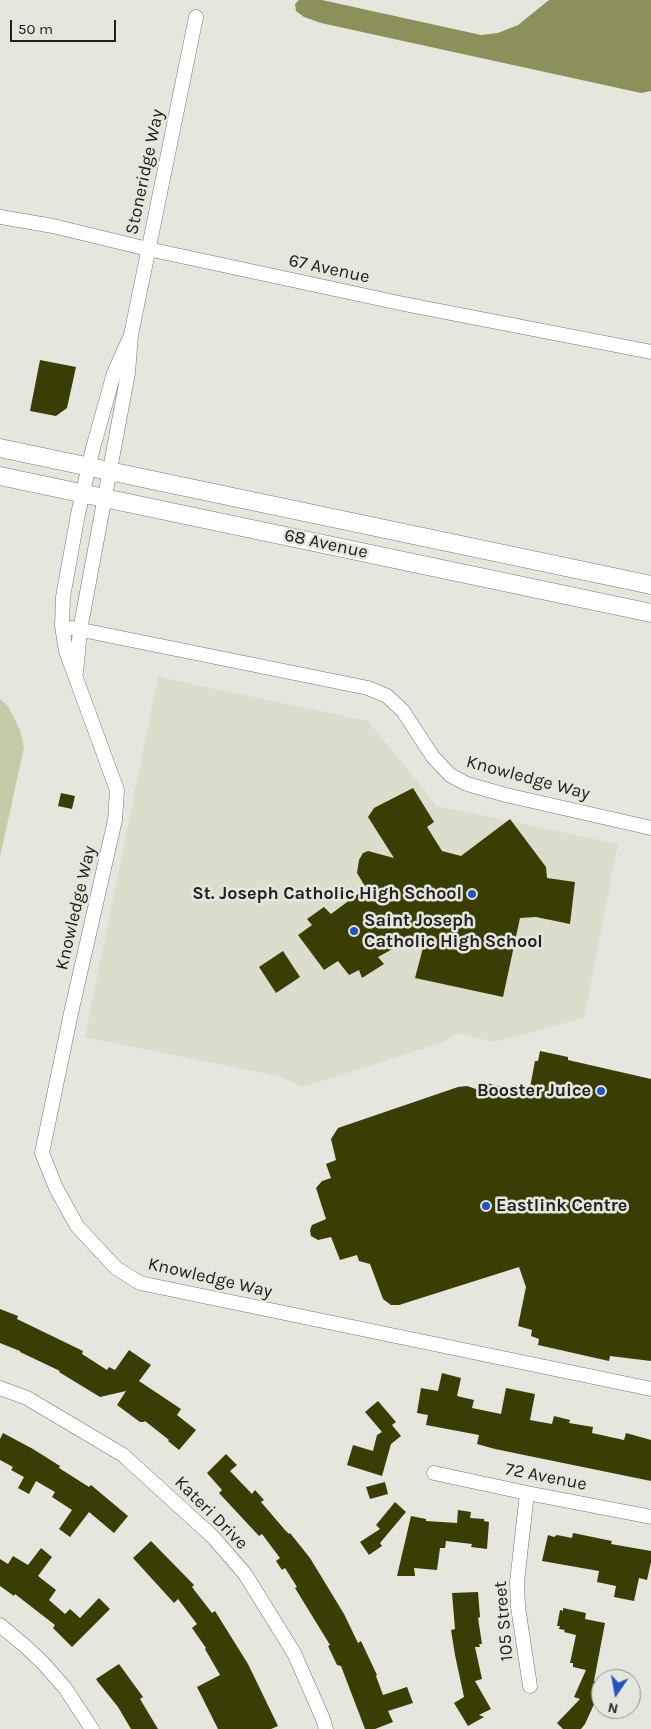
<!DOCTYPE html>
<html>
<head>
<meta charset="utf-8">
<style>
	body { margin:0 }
	#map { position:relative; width:651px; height:1729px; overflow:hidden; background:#e5e6de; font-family:Karla,sans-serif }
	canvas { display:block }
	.north { position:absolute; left:591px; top:1669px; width:50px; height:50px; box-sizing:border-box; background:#e5e6de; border:1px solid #979791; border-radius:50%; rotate:192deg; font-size:14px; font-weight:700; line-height:20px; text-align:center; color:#21211e }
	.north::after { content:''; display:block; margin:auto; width:18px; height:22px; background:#2353c1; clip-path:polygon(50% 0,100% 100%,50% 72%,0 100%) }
	.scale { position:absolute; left:10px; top:20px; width:106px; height:22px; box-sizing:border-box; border:2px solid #21211e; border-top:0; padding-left:6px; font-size:15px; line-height:18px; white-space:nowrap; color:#21211e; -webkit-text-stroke:4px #e5e6de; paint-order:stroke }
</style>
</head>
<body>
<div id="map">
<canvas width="651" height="1729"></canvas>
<div class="north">N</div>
<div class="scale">50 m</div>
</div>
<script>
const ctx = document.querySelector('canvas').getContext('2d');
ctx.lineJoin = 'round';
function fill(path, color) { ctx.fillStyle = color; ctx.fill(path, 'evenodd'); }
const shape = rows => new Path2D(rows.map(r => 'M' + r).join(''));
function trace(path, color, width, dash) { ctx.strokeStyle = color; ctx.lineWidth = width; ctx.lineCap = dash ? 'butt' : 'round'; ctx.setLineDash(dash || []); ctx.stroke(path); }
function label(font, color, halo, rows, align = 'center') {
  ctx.font = font + ' Karla,sans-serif'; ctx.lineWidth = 5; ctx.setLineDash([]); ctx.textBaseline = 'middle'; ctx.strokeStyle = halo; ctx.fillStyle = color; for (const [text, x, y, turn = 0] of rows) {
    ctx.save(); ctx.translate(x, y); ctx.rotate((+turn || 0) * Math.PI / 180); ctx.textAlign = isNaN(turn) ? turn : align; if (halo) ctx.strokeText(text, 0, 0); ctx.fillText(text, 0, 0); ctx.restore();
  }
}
fill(shape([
	[158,677,368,721,437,806,618,844,584,1018,494,1042,458,1033,444,1042,303,1087,279,1076,85,1037]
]), '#dbddcd');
fill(shape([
	[0,699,8,706,20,730,24,747,0,857]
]), '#c6caa7');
fill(shape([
	[299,0,322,0,481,35,498,33,518,25,549,0,651,0,651,91,641,93,321,23,304,17,296,11,295,4]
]), '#8c915b');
fill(shape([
	[40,360,76,367,67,408,56,416,30,411],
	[413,788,434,822,427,827,442,851,461,856,510,819,546,867,547,878,575,882,570,924,536,917,520,918,503,997,415,978,424,944,409,940,378,957,384,964,362,978,359,970,349,975,338,961,324,970,298,935,312,925,307,919,324,907,331,914,366,888,357,873,359,860,363,853,368,851,394,858,368,817,374,808],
	[61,793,75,796,72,809,58,806],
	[283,951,300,977,276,993,259,967],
	[540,1051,568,1057,568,1060,651,1079,651,1361,610,1356,609,1361,538,1345,539,1339,531,1336,532,1330,518,1326,526,1287,519,1267,399,1305,391,1305,383,1299,370,1264,359,1261,357,1255,340,1260,331,1237,318,1240,311,1236,310,1230,312,1225,326,1219,316,1188,322,1181,331,1178,326,1164,336,1160,331,1139,338,1128,458,1087,467,1086,482,1091,486,1083,529,1093,535,1061,538,1061],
	[0,1309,18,1316,17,1319,83,1351,82,1354,107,1370,109,1367,115,1370,129,1350,151,1365,139,1381,181,1409,177,1415,196,1430,179,1450,168,1441,169,1440,145,1421,144,1422,140,1422,117,1405,126,1391,100,1397,59,1372,60,1371,20,1352,20,1351,0,1343],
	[442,1373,461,1378,457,1396,474,1400,472,1408,501,1414,506,1388,535,1394,530,1420,552,1424,554,1416,570,1420,569,1423,593,1427,592,1433,624,1440,626,1433,651,1440,651,1481,495,1449,477,1444,479,1435,426,1425,428,1415,417,1413,421,1388,438,1391],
	[378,1401,396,1422,392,1425,401,1436,391,1444,382,1476,347,1465,353,1445,373,1451,377,1435,382,1432,365,1412],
	[3,1433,33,1449,60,1466,59,1468,89,1487,91,1485,128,1516,114,1533,89,1512,70,1537,59,1529,72,1510,52,1497,55,1492,36,1481,29,1494,18,1488,24,1477,11,1470,13,1467,0,1460,0,1439],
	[226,1454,237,1465,230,1471,252,1494,255,1490,264,1500,261,1502,285,1530,289,1534,290,1533,310,1558,344,1614,358,1643,361,1641,377,1675,376,1676,383,1695,407,1687,413,1703,388,1711,393,1722,375,1729,365,1729,341,1666,337,1665,328,1646,330,1645,295,1588,297,1587,285,1568,282,1570,276,1561,280,1558,262,1534,259,1536,219,1493,222,1490,207,1473],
	[385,1482,388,1494,370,1499,366,1487],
	[395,1502,406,1512,380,1543,382,1546,369,1555,360,1542,380,1529,376,1525],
	[458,1510,471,1512,470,1518,484,1519,484,1521,489,1522,487,1549,471,1547,472,1544,446,1541,445,1548,440,1548,437,1570,414,1568,415,1576,397,1576,411,1516,426,1519,426,1521,457,1523],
	[573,1533,612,1541,611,1544,651,1551,651,1562,647,1580,639,1578,634,1601,614,1597,616,1586,597,1582,599,1571,542,1561,548,1535,554,1537,557,1535,572,1538],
	[151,1541,194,1585,192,1587,212,1613,215,1611,248,1664,278,1726,271,1729,218,1729,197,1687,220,1675,205,1649,206,1648,192,1628,197,1624,178,1599,174,1603,133,1558],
	[41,1548,52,1557,38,1576,56,1590,49,1600,65,1614,70,1609,80,1618,99,1598,110,1609,72,1647,53,1628,55,1625,15,1594,14,1596,0,1586,0,1559,8,1564,13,1556,28,1565],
	[478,1592,480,1617,478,1618,482,1644,479,1644,480,1647,475,1647,482,1679,475,1681,491,1709,479,1715,484,1717,468,1726,454,1703,464,1697,455,1655,451,1630,455,1629,452,1593],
	[563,1608,586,1613,585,1619,605,1623,594,1681,601,1684,601,1689,585,1724,581,1729,563,1729,557,1723,580,1699,574,1697,586,1670,573,1667,573,1663,570,1663,576,1635,564,1632,565,1630,559,1629,560,1626,557,1626,560,1610,563,1611],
	[119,1664,143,1697,140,1699,158,1729,131,1729,118,1707,98,1682,96,1679]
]), '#3a3e04');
const minor = shape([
	[0,217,53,226,148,249,404,304,651,352],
	[131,335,114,373,93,448,78,514,63,597,62,626,66,651,117,790,115,820,71,1013,42,1153,56,1188,77,1226,116,1268,140,1283,651,1389],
	[72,628,368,688,387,696,403,711,433,757,450,775,467,784,506,795,651,828],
	[76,673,80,630,128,373,131,335,196,17],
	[0,1388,27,1398,123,1455,213,1537,245,1574,294,1653,323,1719,326,1729],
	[434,1473,527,1493,651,1517],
	[527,1493,517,1582,518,1607,530,1686],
	[0,1625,25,1646,43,1663,65,1688,92,1729]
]);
const major = shape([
	[0,448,651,585],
	[0,476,651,613]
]);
trace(minor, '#75766f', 15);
trace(major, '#75766f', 19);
trace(minor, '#fff', 14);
trace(major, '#fff', 18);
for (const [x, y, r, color] of [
	[472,894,5,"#2353c1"],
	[354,931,5,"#2353c1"],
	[601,1091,5,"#2353c1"],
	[486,1206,5,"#2353c1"]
]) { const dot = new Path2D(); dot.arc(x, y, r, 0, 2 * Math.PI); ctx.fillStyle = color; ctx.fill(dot); trace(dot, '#e5e6de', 2); }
label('18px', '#21211e', '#e5e6de', [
	["Stoneridge Way",145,172,-78],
	["67 Avenue",329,269,12],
	["68 Avenue",326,544,12],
	["Knowledge Way",528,778,15],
	["Knowledge Way",76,908,-77],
	["Knowledge Way",210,1278,13],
	["72 Avenue",546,1477,11],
	["Kateri Drive",211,1513,45],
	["105 Street",504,1621,-95]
]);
label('bold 18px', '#21211e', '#e5e6de', [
	["St. Joseph Catholic High School",462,894],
	["Saint Joseph",364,921,"left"],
	["Catholic High School",364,942,"left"],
	["Booster Juice",591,1091],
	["Eastlink Centre",496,1206,"left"]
], 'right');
</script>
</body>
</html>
